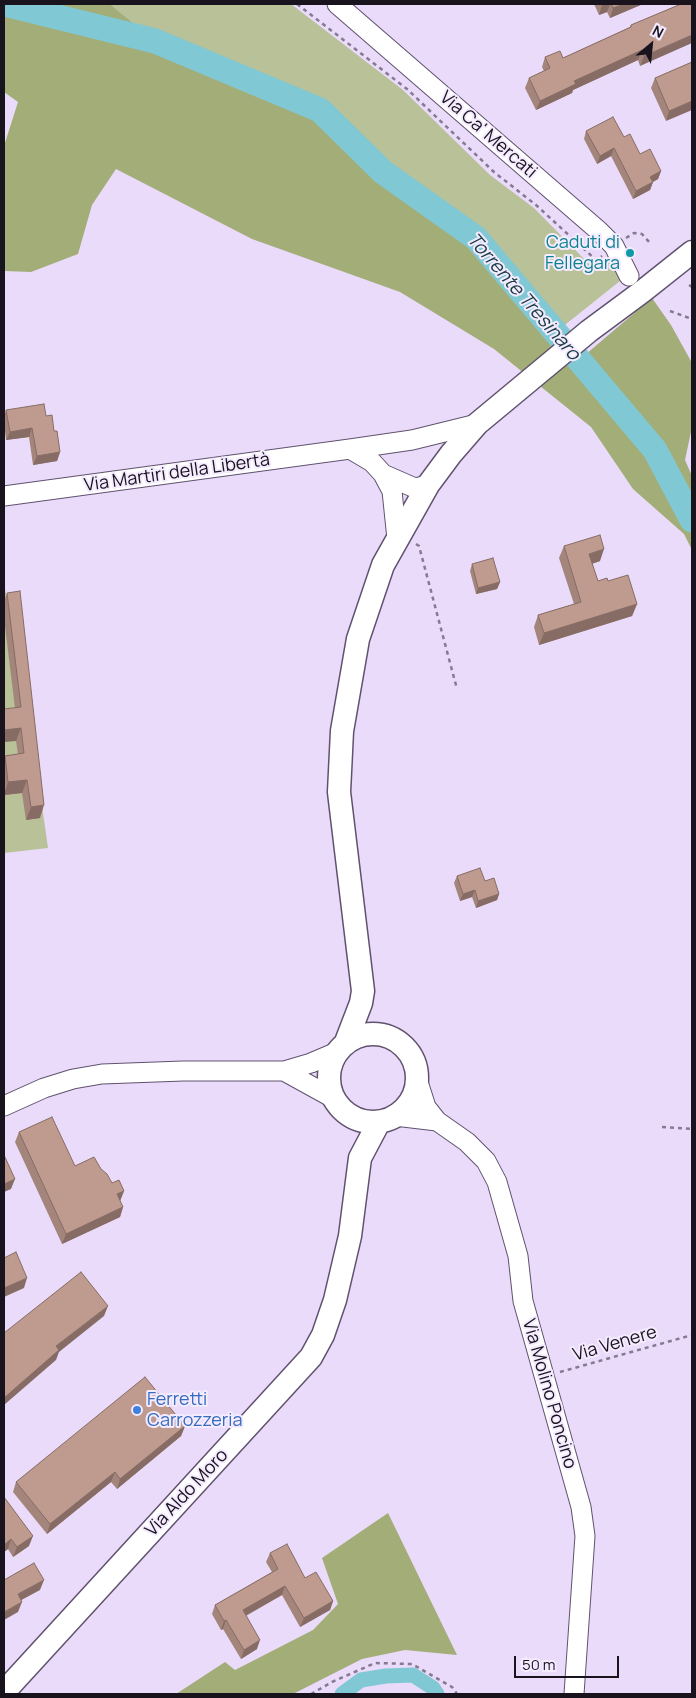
<!DOCTYPE html>
<html>
<head>
<meta charset="utf-8">
<style>
	body { margin:0 }
	#map { position:relative; width:696px; height:1698px; overflow:hidden; background:#eadbfb; font-family:Manrope,sans-serif }
	canvas { display:block }
	.frame { position:absolute; inset:0; border:5px solid #19131e; pointer-events:none }
	.north { position:absolute; left:626px; top:20px; width:50px; height:50px; -webkit-text-stroke:4px #f4ebff; paint-order:stroke; rotate:28deg; font-size:14px; font-weight:700; line-height:20px; text-align:center; color:#19131e }
	.north::after { content:''; display:block; margin:auto; width:18px; height:22px; background:#19131e; clip-path:polygon(50% 0,100% 100%,50% 72%,0 100%) }
	.scale { position:absolute; left:514px; top:1656px; width:105px; height:22px; box-sizing:border-box; border:2px solid #19131e; border-top:0; padding-left:6px; font-size:15px; line-height:18px; white-space:nowrap; color:#19131e; -webkit-text-stroke:4px #f4ebff; paint-order:stroke }
</style>
</head>
<body>
<div id="map">
<canvas width="696" height="1698"></canvas>
<div class="frame"></div>
<div class="north">N</div>
<div class="scale">50 m</div>
</div>
<script>
const ctx = document.querySelector('canvas').getContext('2d');
ctx.lineJoin = 'round';
function fill(path, color) { ctx.fillStyle = color; ctx.fill(path, 'evenodd'); }
const shape = rows => new Path2D(rows.map(r => 'M' + r).join(''));
function trace(path, color, width, dash) { ctx.strokeStyle = color; ctx.lineWidth = width; ctx.lineCap = dash ? 'butt' : 'round'; ctx.setLineDash(dash || []); ctx.stroke(path); }
function label(font, color, halo, rows, align = 'center') {
  ctx.font = font + ' Manrope,sans-serif'; ctx.lineWidth = 4; ctx.setLineDash([]); ctx.textBaseline = 'middle'; ctx.strokeStyle = halo; ctx.fillStyle = color; for (const [text, x, y, turn = 0] of rows) {
    ctx.save(); ctx.translate(x, y); ctx.rotate((+turn || 0) * Math.PI / 180); ctx.textAlign = isNaN(turn) ? turn : align; if (halo) ctx.strokeText(text, 0, 0); ctx.fillText(text, 0, 0); ctx.restore();
  }
}
fill(shape([
	[110,4,291,4,403,90,490,175,534,208,593,268,611,254,625,277,556,332,476,238,383,172,320,110,155,41],
	[4,584,28,708,48,848,4,853]
]), '#b8c197');
fill(shape([
	[4,4,110,4,155,41,320,110,383,172,476,238,579,360,652,298,671,325,692,363,692,427,685,460,692,476,692,550,684,534,633,489,591,427,494,349,400,292,252,239,116,169,92,205,78,254,31,272,4,271,4,146,18,102,4,92],
	[388,1513,457,1655,405,1650,362,1659,293,1694,176,1694,225,1662,235,1670,313,1630,338,1604,322,1558]
]), '#a3ad78');
trace(shape([
	[342,1694,361,1680,386,1676,413,1675,433,1688,437,1694]
]), '#80c8d4', 15);
trace(shape([
	[5,4,155,41,320,110,383,172,476,238,655,450,692,520]
]), '#80c8d4', 25);
const minor = shape([
	[337,4,599,231,614,246,629,276],
	[350,449,372,462,383,474,392,491,397,539],
	[383,474,415,488,428,485],
	[4,496,350,449,412,440,477,424],
	[284,1071,333,1098],
	[417,1079,426,1107,437,1121,467,1142,486,1161,497,1182,518,1256,523,1301,581,1507,585,1536,574,1694],
	[4,1106,44,1088,73,1079,102,1074,183,1071,284,1071,311,1063,337,1052],
	[395,1116,437,1121]
]);
const major = shape([
	'329 1078a44 44 0 1 1 88 0a44 44 0 1 1-88 0Z',
	[346,1042,361,1003,363,991,339,792,342,731,358,639,383,565,428,485,451,454,477,424,589,331,643,291,692,252],
	[4,1692,311,1357,323,1335,335,1300,350,1236,360,1158,379,1122]
]);
trace(minor, '#60526e', 21);
trace(major, '#60526e', 25);
trace(shape([
	[297,4,407,89,494,172,536,205,596,260,602,256],
	[626,238,634,233,642,234,650,243],
	[689,285,692,287],
	[670,311,692,319],
	[416,544,419,546,457,689],
	[662,1127,692,1129],
	[560,1372,692,1335],
	[311,1694,332,1682,375,1663,412,1664,452,1687,457,1694]
]), '#857a90', 2.5, [4, 4]);
trace(minor, '#fff', 19);
trace(major, '#fff', 22);
fill(shape([
	[594,4,643,4,610,18,607,12,599,15],
	[681,4,640,66,638,60,573,90,572,93,536,110,525,88,529,78,544,71,542,67,545,57,563,58,630,27,631,25],
	[692,62,666,121,651,88,655,78],
	[586,131,624,137,640,154,661,171,658,179,653,182,650,190,633,199,611,156,597,164,584,139],
	[6,410,46,416,54,431,60,452,57,461,33,465,29,437,6,440,4,423,4,416],
	[564,546,600,561,592,564,598,581,608,581,637,604,632,616,539,645,534,627,538,615,574,604,559,558],
	[472,564,500,582,497,589,476,594,470,571],
	[7,593,40,818,26,820,22,793,4,795,4,761,5,756,18,754,16,741,15,708,4,618,4,601],
	[457,876,485,881,499,894,497,900,476,908,472,897,460,901,454,883],
	[19,1132,75,1166,101,1169,112,1183,124,1191,120,1201,123,1207,120,1217,62,1244,15,1142],
	[185,1426,181,1436,117,1489,111,1482,47,1534,13,1492,16,1482],
	[4,1497,29,1546,13,1557,8,1549,4,1552],
	[270,1553,305,1578,333,1601,330,1610,300,1627,282,1595,246,1616,257,1649,241,1659,223,1629,221,1630,212,1614,215,1605,272,1572,266,1562]
]), '#a4857b');
fill(shape([
	[606,4,610,4,607,12,599,15,602,5],
	[624,4,643,4,610,18,613,8],
	[692,35,692,43,640,66,644,56],
	[642,50,638,60,573,90,572,93,536,110,540,101,574,81],
	[692,101,692,110,666,121,669,111],
	[614,148,611,156,597,164,600,156],
	[661,171,658,179,647,185,650,177],
	[653,182,650,190,633,199,636,191],
	[32,428,29,437,6,440,10,432],
	[60,452,57,461,33,465,37,456],
	[604,549,600,561,585,566,589,554],
	[500,582,497,589,476,594,478,588],
	[637,604,632,616,539,645,544,633],
	[21,728,16,741,4,742,4,730],
	[27,780,22,793,4,795,8,782],
	[44,805,40,818,26,820,31,807],
	[475,890,472,897,460,901,463,894],
	[499,894,497,900,476,908,478,901],
	[15,1179,11,1189,4,1192,4,1184],
	[124,1191,120,1201,117,1194],
	[123,1207,120,1217,62,1244,66,1234],
	[27,1278,24,1288,4,1297,4,1288],
	[108,1306,104,1316,59,1352,56,1360,4,1405,4,1398,56,1346],
	[185,1426,181,1436,117,1489,120,1479],
	[115,1472,111,1482,47,1534,50,1524],
	[33,1536,29,1546,13,1557,17,1547],
	[11,1539,8,1549,4,1552,4,1545],
	[44,1580,40,1590,14,1604,18,1594],
	[285,1586,282,1595,239,1619,243,1610],
	[333,1601,330,1610,300,1627,304,1618],
	[22,1602,18,1612,4,1620,4,1612],
	[226,1620,223,1629,221,1630,224,1621],
	[260,1640,257,1649,241,1659,244,1650]
]), '#866c64');
const building = shape([
	[611,4,624,4,613,8,611,4],
	[681,4,692,4,692,35,644,56,642,50,574,81,576,84,540,101,529,78,550,68,545,57,560,51,563,58,631,27,631,25,681,4],
	[692,62,692,101,669,111,655,78,692,62],
	[613,117,624,137,630,134,640,154,650,149,661,171,650,177,653,182,636,191,614,148,600,156,586,131,613,117],
	[44,404,46,416,52,415,54,431,57,431,60,452,37,456,32,428,10,432,6,410,44,404],
	[600,535,604,549,589,554,598,581,607,578,608,581,628,575,637,604,544,633,538,615,581,602,564,546,600,535],
	[493,558,500,582,478,588,472,564,493,558],
	[20,591,44,805,31,807,27,780,8,782,5,756,24,753,21,728,4,730,4,709,21,707,7,593,20,591],
	[480,868,485,881,494,878,499,894,478,901,475,890,463,894,457,876,480,868],
	[52,1117,75,1166,94,1157,101,1169,107,1174,112,1183,119,1180,124,1191,117,1194,123,1207,66,1234,19,1132,52,1117],
	[4,1155,15,1179,4,1184,4,1155],
	[16,1252,27,1278,4,1288,4,1258,16,1252],
	[81,1272,108,1306,56,1346,59,1350,4,1398,4,1333,81,1272],
	[145,1377,185,1426,120,1479,115,1472,50,1524,16,1482,145,1377],
	[4,1497,33,1536,17,1547,11,1539,4,1545,4,1497],
	[287,1544,305,1578,316,1572,333,1601,304,1618,285,1586,243,1610,260,1640,244,1650,226,1620,224,1621,215,1605,278,1569,270,1553,287,1544],
	[34,1563,44,1580,18,1594,22,1602,4,1612,4,1580,34,1563]
]);
fill(building, '#bf9b8f');
trace(building, '#866c64', 1);
for (const [x, y, r, color] of [
	[630,253,5,"#0f9aa8"],
	[137,1410,5,"#3f7fe0"]
]) { const dot = new Path2D(); dot.arc(x, y, r, 0, 2 * Math.PI); ctx.fillStyle = color; ctx.fill(dot); trace(dot, '#f4ebff', 2); }
label('18px', '#19131e', '#f4ebff', [
	["Via Ca' Mercati",488,135,41],
	["Via Martiri della Libertà",177,473,-8],
	["Via Venere",615,1344,-16],
	["Via Molino Poncino",549,1394,74],
	["Via Aldo Moro",187,1493,-47]
]);
label('18px', '#0d838f', '#f4ebff', [
	["Caduti di",620,243],
	["Fellegara",620,264]
], 'right');
label('18px', '#366cbe', '#f4ebff', [
	["Ferretti",147,1400],
	["Carrozzeria",147,1421]
], 'left');
label('italic 19px', '#183b41', '#f4ebff', [
	["Torrente Tresinaro",523,297,49]
]);
</script>
</body>
</html>
